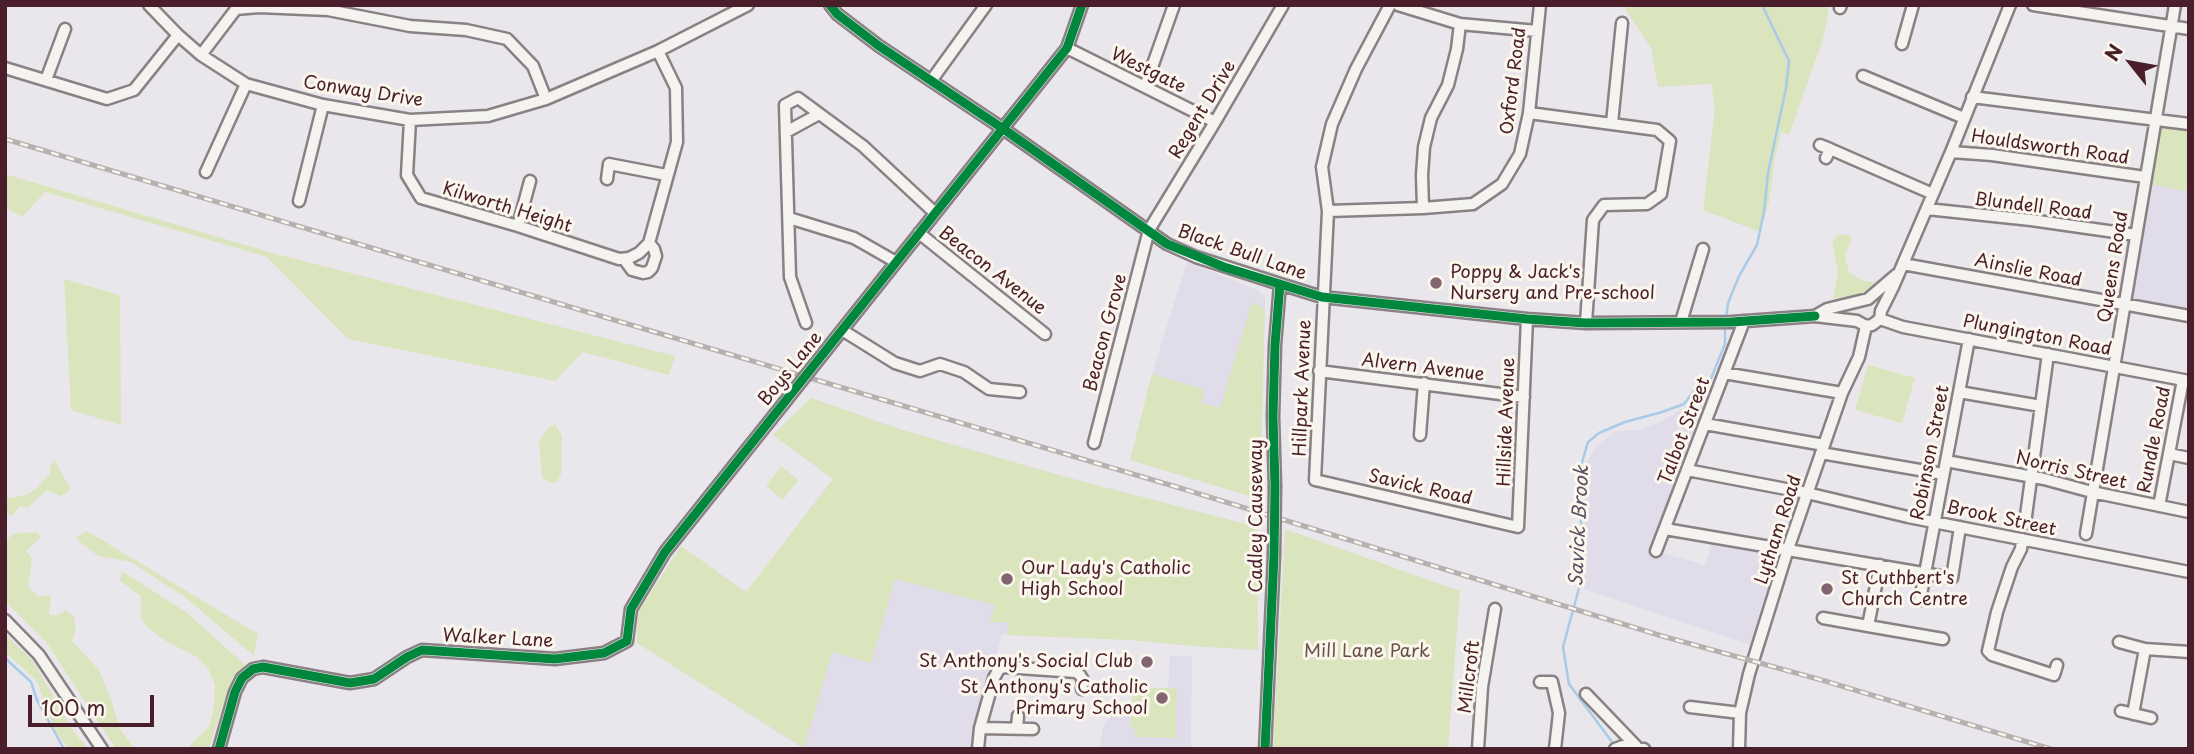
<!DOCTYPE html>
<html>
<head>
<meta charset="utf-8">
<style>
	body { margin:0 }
	#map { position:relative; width:2194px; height:754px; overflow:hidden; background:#eae7ec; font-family:"Playpen Sans",sans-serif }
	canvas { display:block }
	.frame { position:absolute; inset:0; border:7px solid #4a1f2b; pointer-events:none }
	.north { position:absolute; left:2096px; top:28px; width:70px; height:70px; -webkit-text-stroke:5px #fbf7ec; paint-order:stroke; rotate:301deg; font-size:19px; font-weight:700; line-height:28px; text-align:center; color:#4a1f2b }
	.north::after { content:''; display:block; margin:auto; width:24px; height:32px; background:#4a1f2b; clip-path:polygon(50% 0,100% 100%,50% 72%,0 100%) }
	.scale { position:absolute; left:28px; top:695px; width:126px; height:32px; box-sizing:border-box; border:4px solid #4a1f2b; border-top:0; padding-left:9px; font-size:21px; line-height:24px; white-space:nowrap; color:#4a1f2b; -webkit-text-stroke:5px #fbf7ec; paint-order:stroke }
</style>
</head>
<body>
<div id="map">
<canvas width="2194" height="754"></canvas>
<div class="frame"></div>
<div class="north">N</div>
<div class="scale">100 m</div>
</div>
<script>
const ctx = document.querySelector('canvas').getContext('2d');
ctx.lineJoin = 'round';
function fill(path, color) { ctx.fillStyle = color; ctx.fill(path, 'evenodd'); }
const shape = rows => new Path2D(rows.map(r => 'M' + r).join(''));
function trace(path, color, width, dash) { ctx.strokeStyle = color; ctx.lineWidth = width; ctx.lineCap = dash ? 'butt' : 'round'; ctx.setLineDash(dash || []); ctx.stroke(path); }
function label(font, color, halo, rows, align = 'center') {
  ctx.font = font + ' "Playpen Sans",sans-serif'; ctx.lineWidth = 6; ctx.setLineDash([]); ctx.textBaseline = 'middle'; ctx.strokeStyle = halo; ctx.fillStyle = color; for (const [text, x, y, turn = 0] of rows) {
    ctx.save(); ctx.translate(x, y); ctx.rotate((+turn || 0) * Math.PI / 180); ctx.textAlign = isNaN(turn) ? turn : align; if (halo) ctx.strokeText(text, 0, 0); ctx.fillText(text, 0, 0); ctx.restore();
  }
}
fill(shape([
	[2161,126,2189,130,2189,309,2131,300],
	[1187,262,1260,291,1265,297,1260,499,1130,460,1152,374],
	[1703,396,1707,398,1659,552,1705,565,1712,542,1780,557,1751,645,1584,589,1583,499,1585,465,1595,448,1615,431,1640,430,1660,422],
	[811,398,902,430,1062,476,1257,527,1258,650,1193,646,1130,640,1002,634,972,749,804,749,637,643,638,612,681,546,746,592,833,479,773,435],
	[1170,656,1192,656,1191,749,1100,749,1103,726,1111,717,1132,707,1133,688,1168,688]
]), '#e0dce9');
fill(shape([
	[1626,5,1825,5,1829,11,1822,42,1789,135,1781,132,1775,157,1769,203,1760,232,1703,210,1715,108,1711,84,1658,87,1651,48,1625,9],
	[2161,126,2189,130,2189,192,2151,184],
	[5,174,276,254,675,356,669,375,583,352,555,381,348,339,267,257,45,192,22,217,5,207],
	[1844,234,1852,237,1845,256,1849,273,1863,281,1875,282,1871,289,1854,296,1833,299,1838,272,1832,242,1837,236],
	[64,279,120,295,121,425,71,410],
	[1252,302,1265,309,1260,499,1130,460,1152,374,1205,390,1201,403,1220,408],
	[1868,365,1915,378,1902,423,1855,410],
	[811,398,902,430,1062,476,1257,527,1258,650,1193,646,1130,640,1006,635,1009,623,990,622,995,605,895,579,871,663,832,652,804,748,637,643,638,612,681,546,746,592,833,479,773,435],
	[555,424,562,436,561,475,555,484,542,478,539,441,547,429],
	[54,459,71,490,60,496,47,490,27,508,20,506,12,516,5,513,5,499,26,495,37,488,51,473,49,469],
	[781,466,798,480,783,500,766,486],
	[1285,529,1460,591,1448,749,1273,749],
	[87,531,258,634,254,656,186,598,131,562,98,556,75,538],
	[36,532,41,537,26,551,32,558,28,587,38,596,51,596,49,614,56,616,66,610,74,617,76,630,72,641,99,670,111,700,120,729,135,749,116,749,47,643,5,601,6,541,12,534],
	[122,571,186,612,245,665,228,690,209,749,192,749,190,745,209,727,214,708,215,685,208,668,197,657,164,640,145,625,141,616,141,596,120,581],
	[5,634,33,661,72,729,88,749,69,749,55,731,37,681,5,652],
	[1133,688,1177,688,1176,738,1134,737,1135,728,1130,727]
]), '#dae5be');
trace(shape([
	[1726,318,1728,303,1739,276,1757,245,1764,212,1768,173,1786,88,1789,61,1762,5],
	[5,658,31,682,37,700,64,749],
	[1615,746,1569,684,1563,647,1579,588,1582,534,1578,486,1581,466,1588,442,1599,433,1625,422,1662,412,1684,404,1697,387,1710,381,1725,344,1725,325]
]), '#a7cbe8', 2.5);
const minor = shape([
	[149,5,178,35,201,55,246,84,323,105,410,120,488,116,546,99,658,51,748,5],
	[830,5,837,14,879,46,1002,128,1167,244,1196,257,1280,284,1322,297,1527,319,1586,323,1732,322,1815,316,1857,321,1866,326,1872,325,1880,319,1881,311,1893,287,1951,152,2010,5],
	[1390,5,1356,69,1332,124,1322,167,1328,211,1315,480,1518,527,1527,319],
	[1398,5,1460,24,1537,31],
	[2033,5,2189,29],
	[1840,8,1841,5],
	[1902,44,1913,5],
	[1067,48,1215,122],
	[201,55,236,9,259,7,328,10,410,26,466,30,507,39,533,66,546,99],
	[5,68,107,99,134,90,178,35],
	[1863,76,1964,118],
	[46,80,65,29],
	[931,81,986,5],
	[1145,87,1174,5],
	[1972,97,2189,124],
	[1529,113,1657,130,1670,141,1661,194,1647,204,1604,205,1593,220,1586,323],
	[410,120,407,175,421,198,518,226,619,259,629,258,639,253,649,243,677,142,676,88,658,51],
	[1612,123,1622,23],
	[786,132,819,114],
	[1820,145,1830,149,1826,158],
	[1830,149,1933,194],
	[1951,152,1992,155,2145,177],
	[206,172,246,84],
	[607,179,609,164,666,175],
	[299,201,323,105],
	[1423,208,1422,175,1424,147,1431,118,1448,85,1457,49,1460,24],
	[1927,209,2031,220,2136,235],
	[1328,211,1423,208,1473,204,1502,184,1520,154,1529,113,1540,5],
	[789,218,854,238,896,262],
	[518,226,530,181],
	[919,233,1045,334],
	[624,259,632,270,643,273,648,272,652,268,656,256,654,249,649,243],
	[1903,264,2189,316],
	[1815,316,1827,309,1868,299,1896,275],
	[1880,319,1903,327,2189,381],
	[1681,322,1703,249],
	[806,323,790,277,785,105,798,98,863,146,935,213],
	[842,330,895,363,920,371,940,364,964,372,989,389,1020,392],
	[815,364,1067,48,1082,5],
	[1319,371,1524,397],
	[1724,373,1842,393],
	[1959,392,2041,406],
	[1705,424,1824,445],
	[1420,435,1424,383],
	[1094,443,1149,230,1215,122,1283,5],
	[1821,453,1943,474],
	[2169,454,2189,458],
	[1946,461,2044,479,2092,492,2189,512],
	[1687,470,1807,493,1908,517,2189,572],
	[1275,486,1273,417,1275,345,1280,284],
	[2159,506,2183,380],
	[2025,523,2048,354],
	[1665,529,1952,578,1960,527],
	[2086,534,2175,5],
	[2022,539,2021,549,2012,567,1997,612,1988,651,1992,655,2054,675,2057,665],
	[1656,551,1744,321],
	[1880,565,1868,626,1943,639],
	[1920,600,1969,339],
	[1823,618,1868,626],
	[5,620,39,655,102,749],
	[2119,642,2145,649,2189,652],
	[1540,682,1552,682,1559,713,1555,749],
	[1586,694,1636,746],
	[1690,707,1740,713],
	[2121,711,2151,718],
	[2133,714,2145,649],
	[980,728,1033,729],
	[1017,728,1018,716],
	[219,749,235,692,242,678,253,669,263,667,350,683,374,679,407,657,422,650,555,659,604,653,627,641,631,609,665,552,784,403],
	[978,749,980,728,994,678,999,669,1004,667,1076,672,1080,675,1083,680,1082,689],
	[1265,749,1274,556],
	[1478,749,1482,687,1495,609],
	[1615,749,1623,746,1644,749],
	[1739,749,1740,713,1749,674,1788,549,1842,393,1859,357,1866,326]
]);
trace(minor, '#8a8185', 15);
trace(minor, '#f4f3f0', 10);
const rail = shape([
	[5,139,1180,488,1662,636,1825,681,2051,749]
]);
trace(rail, '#b6b1b0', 5);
trace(rail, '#fbf7ec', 2.5, [8]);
const minorBridge = shape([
	[784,403,815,364],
	[1274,556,1275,486]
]);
trace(minorBridge, '#8a8185', 15, []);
trace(minorBridge, '#f4f3f0', 10);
trace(shape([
	[830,5,837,14,879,46,1002,128,1167,244,1224,267,1322,297,1527,319,1586,323,1732,322,1815,316],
	[219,749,235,692,242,678,253,669,263,667,350,683,374,679,407,657,422,650,555,659,604,653,627,641,631,609,665,552,1067,48,1082,5],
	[1265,749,1274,556,1275,486,1273,417,1275,345,1280,284]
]), '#00873e', 9);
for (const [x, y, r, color] of [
	[1436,283,7,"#82656f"],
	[1007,579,7,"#82656f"],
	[1827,589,7,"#82656f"],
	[1147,662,7,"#82656f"],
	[1162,698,7,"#82656f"]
]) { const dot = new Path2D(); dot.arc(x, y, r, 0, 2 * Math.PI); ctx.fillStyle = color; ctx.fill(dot); trace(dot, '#fbf7ec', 2.5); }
label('18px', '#4a1f2b', '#fbf7ec', [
	["Westgate",1148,71,26],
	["Oxford Road",1514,81,-83],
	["Conway Drive",363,92,9],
	["Regent Drive",1203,110,-59],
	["Houldsworth Road",2050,148,8],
	["Blundell Road",2033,207,7],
	["Kilworth Height",507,208,17],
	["Black Bull Lane",1242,253,19],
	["Queens Road",2114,267,-81],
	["Beacon Avenue",992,271,38],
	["Ainslie Road",2028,271,11],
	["Beacon Grove",1106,333,-75],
	["Plungington Road",2037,336,11],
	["Alvern Avenue",1423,368,7],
	["Boys Lane",791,369,-51],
	["Hillpark Avenue",1303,388,-88],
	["Hillside Avenue",1507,422,-88],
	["Talbot Street",1685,431,-69],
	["Rundle Road",2155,440,-79],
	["Robinson Street",1931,453,-79],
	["Norris Street",2071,471,13],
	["Savick Road",1420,488,13],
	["Cadley Causeway",1257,516,-90],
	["Brook Street",2001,519,12],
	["Lytham Road",1779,530,-72],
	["Walker Lane",498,639,3],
	["Millcroft",1470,677,-83]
]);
label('18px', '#4a1f2b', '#fbf7ec', [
	["Poppy & Jack's",1450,273],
	["Nursery and Pre-school",1450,294],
	["Our Lady's Catholic",1021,569],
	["High School",1021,590],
	["St Cuthbert's",1841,579],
	["Church Centre",1841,600],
	["St Anthony's Social Club",1133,662,"right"],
	["St Anthony's Catholic",1148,688,"right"],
	["Primary School",1148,709,"right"]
], 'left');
label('18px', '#6a5046', '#fbf7ec', [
	["Mill Lane Park",1367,652]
]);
label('italic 19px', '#5d4f63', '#fbf7ec', [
	["Savick Brook",1580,526,-87]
]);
</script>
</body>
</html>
